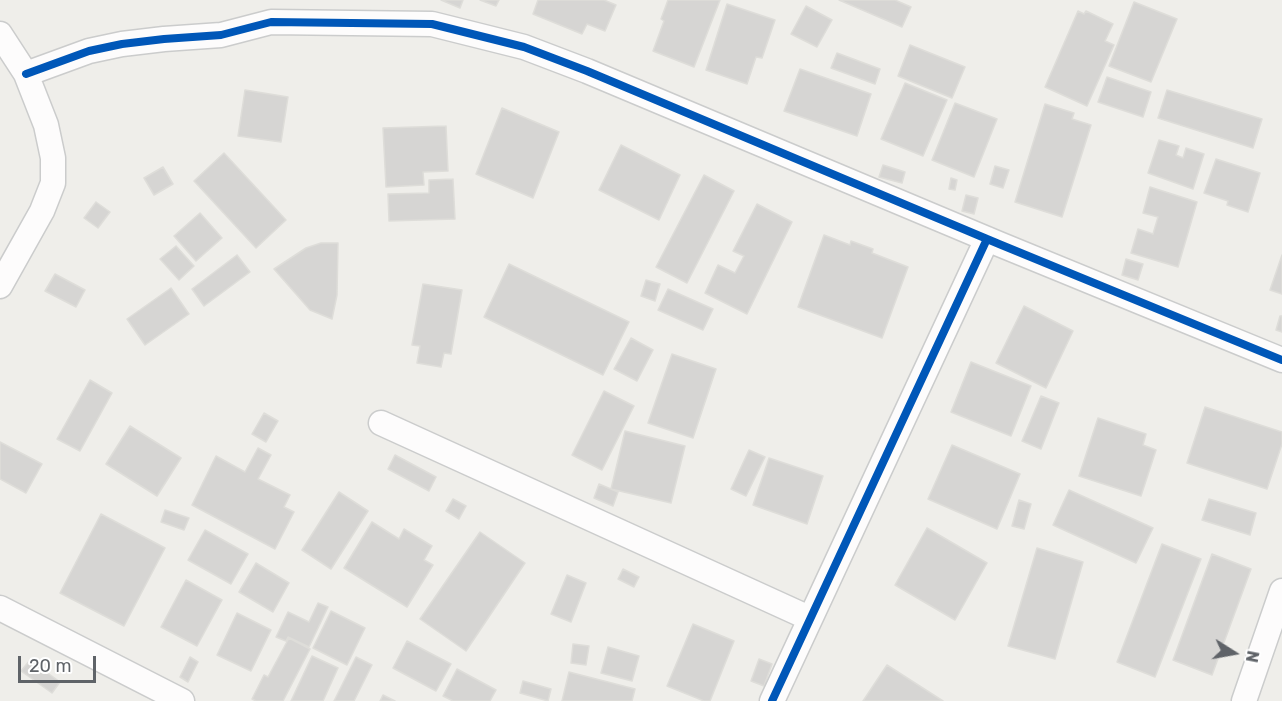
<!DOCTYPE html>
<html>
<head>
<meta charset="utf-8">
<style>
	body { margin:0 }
	#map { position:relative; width:1282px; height:701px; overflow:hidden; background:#efeeea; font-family:Rubik,sans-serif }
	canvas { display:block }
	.north { position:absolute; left:1204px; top:623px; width:60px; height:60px; -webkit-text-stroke:4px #fff; paint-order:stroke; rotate:101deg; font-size:16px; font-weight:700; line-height:24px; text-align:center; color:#5f6368 }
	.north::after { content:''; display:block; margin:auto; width:21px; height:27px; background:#5f6368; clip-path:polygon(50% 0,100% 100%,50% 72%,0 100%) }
	.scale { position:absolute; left:18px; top:656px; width:78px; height:27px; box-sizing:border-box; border:3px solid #5f6368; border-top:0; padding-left:8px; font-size:18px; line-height:21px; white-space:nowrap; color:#5f6368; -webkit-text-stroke:4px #fff; paint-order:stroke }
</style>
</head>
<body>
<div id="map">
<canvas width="1282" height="701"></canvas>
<div class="north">N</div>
<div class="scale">20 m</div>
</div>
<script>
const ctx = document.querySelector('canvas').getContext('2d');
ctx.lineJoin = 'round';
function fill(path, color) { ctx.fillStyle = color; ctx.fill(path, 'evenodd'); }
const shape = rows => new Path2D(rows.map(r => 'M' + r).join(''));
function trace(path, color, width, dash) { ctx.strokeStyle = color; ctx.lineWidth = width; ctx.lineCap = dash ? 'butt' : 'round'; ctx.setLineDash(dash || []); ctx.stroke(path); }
const building = shape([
	[441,0,463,0,460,8,441,0],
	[480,0,499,0,496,6,480,0],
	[538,0,604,0,616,5,605,31,587,24,582,34,533,14,538,0],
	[668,0,720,0,694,67,653,51,664,21,661,19,668,0],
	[839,0,895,0,911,7,902,27,839,0],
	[1134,2,1177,19,1151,82,1109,66,1134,2],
	[727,4,775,20,762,58,756,57,747,84,706,70,727,4],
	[806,6,832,20,817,47,791,34,806,6],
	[1078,11,1084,14,1086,11,1113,24,1105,41,1114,45,1087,106,1045,87,1078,11],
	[910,45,965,67,952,98,898,76,910,45],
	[837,53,880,69,875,84,831,68,837,53],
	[800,69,871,94,857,136,784,111,800,69],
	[1107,77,1151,92,1143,117,1098,102,1107,77],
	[905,83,947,100,923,156,881,139,905,83],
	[245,90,288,97,281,142,238,136,245,90],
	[1167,90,1262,119,1253,148,1158,118,1167,90],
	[955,103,997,119,974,177,932,160,955,103],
	[1045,104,1074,113,1072,119,1091,125,1062,217,1015,202,1045,104],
	[502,108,559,132,533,198,476,174,502,108],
	[446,126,448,171,423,172,424,185,386,187,383,128,446,126],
	[1159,140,1179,146,1176,155,1183,158,1186,148,1204,154,1193,189,1148,173,1159,140],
	[621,145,680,175,659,220,599,190,621,145],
	[224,153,286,220,256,248,194,181,224,153],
	[1216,159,1260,173,1248,212,1227,205,1228,201,1204,193,1216,159],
	[883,165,905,172,902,183,879,177,883,165],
	[995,166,1009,170,1003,188,990,184,995,166],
	[163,167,173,184,154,195,144,178,163,167],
	[704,175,734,191,687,283,656,267,704,175],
	[951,178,957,180,955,190,949,189,951,178],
	[453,179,455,219,389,221,388,194,429,193,429,180,453,179],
	[1150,187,1197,202,1178,267,1131,253,1138,229,1153,234,1158,217,1143,213,1150,187],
	[966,195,978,198,974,214,962,211,966,195],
	[96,202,110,212,98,228,84,218,96,202],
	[757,204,792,222,747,314,705,293,718,265,735,273,744,256,733,251,757,204],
	[200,213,222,238,196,261,174,236,200,213],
	[824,235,850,245,851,241,873,249,872,253,908,267,882,338,798,307,824,235],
	[321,243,338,243,337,295,332,319,310,310,274,269,306,248,321,243],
	[176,246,194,266,179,280,160,259,176,246],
	[237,255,250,272,204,306,192,289,237,255],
	[1282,255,1282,294,1270,290,1282,255],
	[1126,259,1143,264,1138,280,1122,275,1126,259],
	[509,264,629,322,603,375,484,317,509,264],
	[55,274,85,290,76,307,45,291,55,274],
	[646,280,660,284,655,301,641,296,646,280],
	[423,284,462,290,451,354,444,353,441,367,417,363,420,346,412,345,423,284],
	[171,288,189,314,145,345,127,319,171,288],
	[668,289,713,309,703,330,658,310,668,289],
	[1024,306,1073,331,1046,388,996,363,1024,306],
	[1280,316,1282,316,1282,332,1276,330,1280,316],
	[631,338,653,350,637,381,614,369,631,338],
	[672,354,716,369,693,438,648,423,672,354],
	[971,362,1031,386,1011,436,951,412,971,362],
	[90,380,112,393,80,451,57,439,90,380],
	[604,391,634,406,602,470,572,455,604,391],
	[1041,396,1059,403,1041,449,1022,441,1041,396],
	[1205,407,1282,432,1282,444,1267,489,1187,463,1205,407],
	[264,413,278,421,266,442,252,434,264,413],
	[1098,418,1146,434,1143,445,1156,450,1141,496,1079,476,1098,418],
	[130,426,181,458,157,496,106,464,130,426],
	[625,431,685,446,671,503,611,489,625,431],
	[0,442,42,464,26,493,0,479,0,442],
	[952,445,1020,474,997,529,928,499,952,445],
	[258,448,271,455,258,479,290,495,284,507,294,512,275,549,192,505,216,456,245,472,258,448],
	[749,450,765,457,746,496,731,489,749,450],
	[395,455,436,477,429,491,388,469,395,455],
	[769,458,823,476,807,524,753,505,769,458],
	[599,484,618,492,613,506,594,498,599,484],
	[1069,490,1153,528,1136,563,1053,525,1069,490],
	[339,492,368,511,331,569,302,550,339,492],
	[453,499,466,506,459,519,446,511,453,499],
	[1209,499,1256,513,1250,535,1202,520,1209,499],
	[1019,500,1031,504,1024,529,1012,526,1019,500],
	[165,510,189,518,184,530,161,522,165,510],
	[101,514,165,548,124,626,60,593,101,514],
	[372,522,399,539,404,529,432,546,424,560,433,565,407,607,344,568,372,522],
	[927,528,987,563,955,620,895,585,927,528],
	[205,530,248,554,231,584,188,560,205,530],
	[480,532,525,563,466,651,420,619,480,532],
	[1162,544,1201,559,1155,677,1117,662,1162,544],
	[1037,548,1083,562,1055,659,1008,646,1037,548],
	[1212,554,1251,569,1212,675,1173,660,1212,554],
	[256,563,289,583,273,612,239,592,256,563],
	[623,569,639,577,634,587,618,579,623,569],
	[567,575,586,583,571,622,551,614,567,575],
	[186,580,222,600,197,646,161,627,186,580],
	[318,603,328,607,309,647,288,637,286,641,276,637,288,612,309,622,318,603],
	[331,611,365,628,347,665,313,648,331,611],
	[237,613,271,630,251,671,217,655,237,613],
	[693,624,734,641,710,701,704,701,667,686,693,624],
	[289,638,310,649,283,701,256,701,252,699,264,675,268,677,289,638],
	[407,641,451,664,436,691,393,668,407,641],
	[573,644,589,646,586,665,571,663,573,644],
	[608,647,639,656,632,681,601,673,608,647],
	[312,656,338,668,323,701,291,701,312,656],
	[190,657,198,662,188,682,180,677,190,657],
	[356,657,372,665,354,701,334,701,356,657],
	[759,659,772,664,764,686,751,681,759,659],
	[30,660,60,682,52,693,21,671,30,660],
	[887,665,943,701,863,701,887,665],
	[457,669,496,690,490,701,453,701,443,696,457,669],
	[569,672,635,689,632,701,562,701,569,672],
	[523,681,551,689,548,701,520,693,523,681],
	[383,695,395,701,380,701,383,695]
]);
fill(building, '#d6d5d3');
trace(building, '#deddd9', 1.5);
const minor = shape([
	[0,34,26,74,46,125,53,158,53,183,42,211,0,286],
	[26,74,89,51,122,44,164,39,221,35,271,22,432,24,524,47,587,71,999,244,1282,360],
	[381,423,809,618],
	[0,608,182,701],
	[772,701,987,239],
	[1244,701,1282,591]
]);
trace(minor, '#cbcccc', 27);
trace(minor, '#fdfcfc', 24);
trace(shape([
	[26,74,89,51,122,44,164,39,221,35,271,22,432,24,524,47,587,71,999,244,1282,360],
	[772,701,987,239]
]), '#0057b8', 8);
</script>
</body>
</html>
